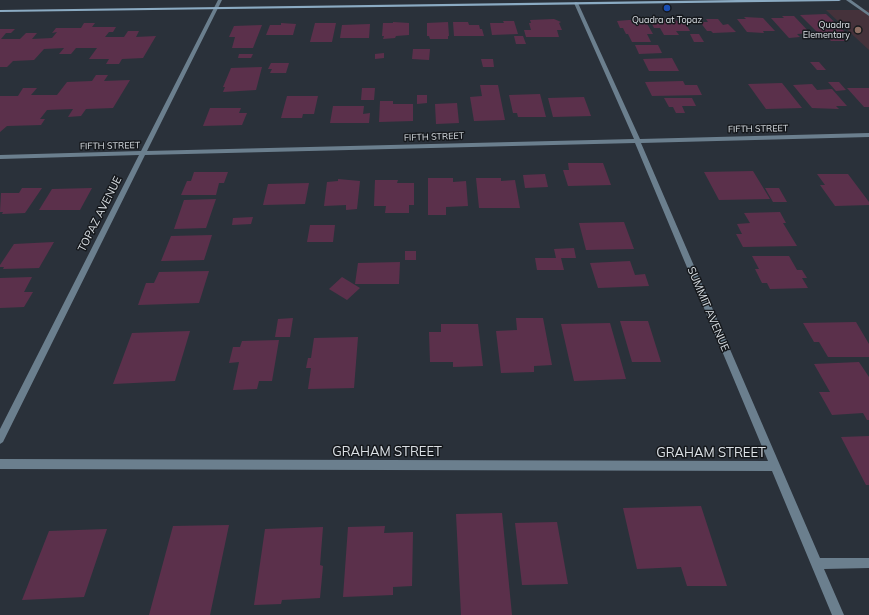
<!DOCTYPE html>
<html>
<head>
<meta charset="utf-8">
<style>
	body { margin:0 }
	canvas { display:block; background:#2a313a }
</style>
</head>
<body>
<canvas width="869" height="615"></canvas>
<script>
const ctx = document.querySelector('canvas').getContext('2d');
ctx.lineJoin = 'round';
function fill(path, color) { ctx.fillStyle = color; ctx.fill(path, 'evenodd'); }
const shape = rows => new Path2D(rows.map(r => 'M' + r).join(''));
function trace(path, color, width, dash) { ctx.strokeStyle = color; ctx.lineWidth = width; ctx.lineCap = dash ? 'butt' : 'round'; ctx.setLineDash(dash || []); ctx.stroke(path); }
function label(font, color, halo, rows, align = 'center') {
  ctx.font = font + ' Mulish,sans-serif'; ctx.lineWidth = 3; ctx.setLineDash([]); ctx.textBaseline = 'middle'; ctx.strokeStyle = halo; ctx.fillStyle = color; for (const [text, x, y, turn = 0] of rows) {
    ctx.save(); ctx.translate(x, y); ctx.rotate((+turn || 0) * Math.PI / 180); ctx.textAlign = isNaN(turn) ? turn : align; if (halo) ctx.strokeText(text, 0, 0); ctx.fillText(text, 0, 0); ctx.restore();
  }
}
fill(shape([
	[826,10,869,10,869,50]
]), '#45323b');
fill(shape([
	[826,14,845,32,837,33,846,41,831,41,824,33,818,33,800,15],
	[782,16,794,16,810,33,797,34,800,37,789,38,771,18,784,18],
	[744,17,763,18,775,31,763,31,764,33,747,32,737,19,746,19],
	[554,19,561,22,559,23,562,30,557,30,559,37,526,37,524,30,531,30,529,23,531,23,530,20],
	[706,19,718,19,723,25,728,24,736,32,713,33,711,31,707,31,700,22,708,22],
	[629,20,645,20,653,34,647,34,651,42,632,42,628,34,626,34,623,28,620,28,617,21],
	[658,20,684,21,690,31,676,31,679,35,664,35,660,28,654,28,651,22,659,22],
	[503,21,514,21,518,34,492,35,490,23,504,23],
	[393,22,409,23,409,35,396,36,395,38,383,39,384,36,382,36,383,23,393,23],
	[448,22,449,36,448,36,448,39,430,39,429,36,427,36,427,23],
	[453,22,468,22,469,25,479,25,480,29,482,29,484,36,454,36],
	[84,23,95,23,92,27,116,27,113,32,109,32,105,37,124,37,128,31,139,31,136,37,156,36,143,58,122,59,119,64,106,64,109,59,89,59,97,48,76,48,71,54,59,54,64,48,44,49,34,60,13,61,7,67,0,67,0,29,15,29,11,33,6,33,1,39,20,39,26,33,37,33,32,39,52,38,57,32,52,33,56,28,81,28],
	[281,23,296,24,293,35,266,35,270,25,281,25],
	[315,23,336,23,332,42,310,42],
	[370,24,369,38,340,38,342,25],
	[262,25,253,48,232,48,235,37,229,37,234,26],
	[690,34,699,34,704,42,694,42],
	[514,36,523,36,526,44,516,44],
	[635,45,658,45,662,53,639,54],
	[413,49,430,49,429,60,412,59],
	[384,53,384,58,375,59,375,54],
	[239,54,253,54,251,58,238,58],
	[672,58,679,71,649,71,643,59],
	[481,59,493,59,494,67,483,67],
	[810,62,819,62,826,70,817,70],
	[271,63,289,63,286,73,270,73,272,69,268,69],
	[262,67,256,90,223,92,225,87,223,87,231,68],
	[96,75,108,75,104,81,130,80,113,108,86,109,81,116,68,117,73,109,47,110,40,119,45,119,41,125,7,126,0,132,0,96,18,96,23,88,37,88,31,95,57,95,67,82,92,81],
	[683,81,685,85,697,85,702,95,652,96,645,82],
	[828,82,839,82,846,90,836,91],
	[782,83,802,108,766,109,748,84],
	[812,84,817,90,832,89,847,106,836,106,839,109,812,108,793,85],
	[480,85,498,85,505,120,474,121,470,97,482,96],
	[362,88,375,88,374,100,361,100],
	[847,88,869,88,869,107,864,107],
	[540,94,546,117,518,117,517,113,513,113,509,95],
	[417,95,427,95,427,103,417,104],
	[287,96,318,96,314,114,303,114,302,118,281,118],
	[584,97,591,116,553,117,548,98],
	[664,98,692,98,696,106,682,106,685,113,676,113,673,107,669,107],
	[380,101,393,101,393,104,413,104,413,121,379,122],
	[457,103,459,123,436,124,435,104],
	[333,106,364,106,363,114,370,113,369,123,330,123],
	[210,108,241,108,239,113,247,113,242,125,203,126],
	[568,163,603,163,611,185,568,186,563,170,569,170],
	[753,171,770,199,719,200,704,172],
	[194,172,228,172,224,183,219,183,216,195,181,195,187,181,191,181],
	[545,174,548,187,525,188,523,175],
	[817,174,848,174,869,202,869,205,835,206,820,185,825,185],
	[428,178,453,178,453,182,466,181,468,206,446,207,446,215,428,215],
	[476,178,501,178,501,181,515,180,520,208,479,208],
	[338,179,360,181,357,209,346,210,346,205,324,206,327,182,338,181],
	[375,180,398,180,397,183,414,183,414,205,409,205,409,213,385,213,386,206,374,206],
	[309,183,305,204,263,205,268,184],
	[22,188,42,188,25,213,2,214,3,212,0,212,1,193,19,193],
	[92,188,80,210,39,210,52,189],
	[765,188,779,188,787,202,773,202],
	[216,199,206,228,174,229,184,200],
	[780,212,786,223,783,223,797,246,743,247,736,234,742,234,737,224,750,223,744,213],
	[253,217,251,224,232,225,233,218],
	[624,222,634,249,586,250,579,223],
	[310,225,335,225,333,242,307,242],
	[212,235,204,260,161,261,171,236],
	[54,242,39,268,3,269,4,267,0,267,0,265,14,244],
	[574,248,576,258,561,258,564,270,537,270,535,258,556,258,554,249],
	[405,251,416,251,416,260,405,260],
	[752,256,789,256,797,270,802,270,807,278,802,278,808,288,770,289,767,283,762,283,755,269,759,269],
	[630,261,635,275,645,274,649,286,598,288,590,263],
	[400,262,399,284,355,284,358,263],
	[209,271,199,303,138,305,146,283,154,283,159,272],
	[32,277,24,292,33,292,24,307,0,308,0,278],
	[342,277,360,288,347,300,329,289],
	[293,318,290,337,275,337,278,319],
	[516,318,543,318,552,365,534,366,534,372,501,373,496,331,517,330],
	[620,321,648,321,661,362,632,362],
	[856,322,869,344,869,357,828,357,819,342,814,342,803,323],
	[610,323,626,379,574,381,561,324],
	[441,324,478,324,483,366,453,367,453,362,430,362,429,332,441,332],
	[190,331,175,381,113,384,132,333],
	[358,337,354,388,308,389,311,368,306,368,308,358,311,358,314,338],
	[279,340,272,381,259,381,257,389,233,390,239,362,229,363,233,347,240,347,242,341],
	[859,362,869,377,869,420,867,420,863,413,832,415,819,392,830,392,814,364],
	[869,436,869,485,866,485,841,437],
	[701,506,727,586,687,586,681,567,637,569,623,508],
	[502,513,512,615,461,615,456,514],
	[557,522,568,584,522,585,515,523],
	[229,525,210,615,149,615,173,526],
	[385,526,384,533,413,532,412,586,393,587,393,595,343,597,348,527],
	[323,527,320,565,323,566,320,598,282,600,281,604,254,605,265,529],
	[107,529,84,597,22,600,49,531]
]), '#5b304b');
fill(shape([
	[846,0,851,0,869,13,869,16,846,0]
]), '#6b7f8e');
fill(shape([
	[218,0,222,0,147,151,634,139,574,3,576,2,578,3,640,139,869,133,869,137,641,143,820,558,869,558,869,568,824,569,844,615,832,615,772,471,0,469,0,459,768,461,635,143,145,155,3,442,0,444,0,429,139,155,0,159,0,155,141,151,218,0]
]), '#6b7f8e');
fill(shape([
	[737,0,841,0,839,1,0,12,0,10,737,0]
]), '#8babc3');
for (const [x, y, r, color] of [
	[667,8,4,"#1a4fb4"],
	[858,30,4,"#8d6e63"]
]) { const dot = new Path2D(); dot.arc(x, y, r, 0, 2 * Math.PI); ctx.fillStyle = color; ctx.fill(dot); trace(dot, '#16191d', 1.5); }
label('9px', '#dbe0e5', '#16191d', [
	["Quadra at Topaz",667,20],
	["Quadra",850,25,"right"],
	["Elementary",850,35,"right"]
]);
label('9px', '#dbe0e5', '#16191d', [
	["FIFTH STREET",758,129,-1],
	["FIFTH STREET",434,137,-2],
	["FIFTH STREET",110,146,-1]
]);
label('11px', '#dbe0e5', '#16191d', [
	["TOPAZ AVENUE",100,214,-63],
	["SUMMIT AVENUE",708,309,67]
]);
label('13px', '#dbe0e5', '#16191d', [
	["GRAHAM STREET",387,452],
	["GRAHAM STREET",711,453]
]);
</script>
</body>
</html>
